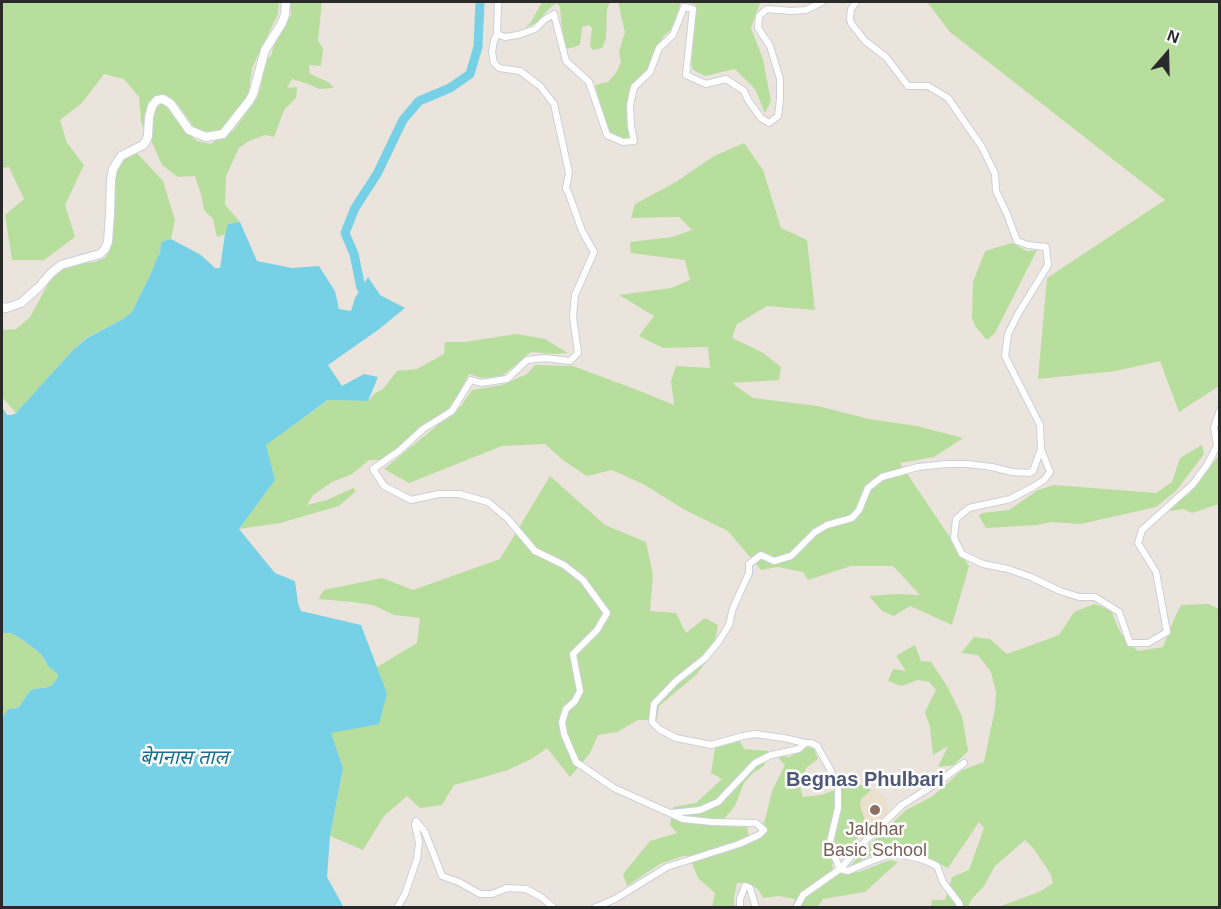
<!DOCTYPE html>
<html>
<head>
<meta charset="utf-8">
<style>
	body { margin:0 }
	#map { position:relative; width:1221px; height:909px; overflow:hidden; background:#ebe4dd; font-family:Arial,sans-serif }
	canvas { display:block }
	.frame { position:absolute; inset:0; border:3px solid #2a2a2a; pointer-events:none }
	.north { position:absolute; left:1137px; top:24px; width:60px; height:60px; -webkit-text-stroke:4px #fff; paint-order:stroke; rotate:20deg; font-size:16px; font-weight:700; line-height:24px; text-align:center; color:#2a2a2a }
	.north::after { content:''; display:block; margin:auto; width:21px; height:27px; background:#2a2a2a; clip-path:polygon(50% 0,100% 100%,50% 72%,0 100%) }
</style>
</head>
<body>
<div id="map">
<canvas width="1221" height="909"></canvas>
<div class="frame"></div>
<div class="north">N</div>
</div>
<script>
const ctx = document.querySelector('canvas').getContext('2d');
ctx.lineJoin = 'round';
function fill(path, color) { ctx.fillStyle = color; ctx.fill(path, 'evenodd'); }
const shape = rows => new Path2D(rows.map(r => 'M' + r).join(''));
function trace(path, color, width, dash) { ctx.strokeStyle = color; ctx.lineWidth = width; ctx.lineCap = dash ? 'butt' : 'round'; ctx.setLineDash(dash || []); ctx.stroke(path); }
function label(font, color, halo, rows, align = 'center') {
  ctx.font = font + ' Arial,"Noto Sans Devanagari",sans-serif'; ctx.lineWidth = 5; ctx.setLineDash([]); ctx.textBaseline = 'middle'; ctx.strokeStyle = halo; ctx.fillStyle = color; for (const [text, x, y, turn = 0] of rows) {
    ctx.save(); ctx.translate(x, y); ctx.rotate((+turn || 0) * Math.PI / 180); ctx.textAlign = isNaN(turn) ? turn : align; if (halo) ctx.strokeText(text, 0, 0); ctx.fillText(text, 0, 0); ctx.restore();
  }
}
fill(shape([
	[876,789,883,795,888,805,888,814,884,820,873,828,868,829,860,806,861,799,871,790]
]), '#ebdfcd');
fill(shape([
	[2,2,279,2,278,14,252,68,249,92,236,118,218,133,196,130,178,105,163,94,148,102,143,129,141,121,139,97,124,79,104,74,82,103,60,120,67,143,84,165,65,205,75,237,44,260,12,260,5,215,24,199,9,167,2,168],
	[290,2,322,2,318,40,323,49,321,66,309,65,310,74,328,82,334,88,319,89,308,84,292,79,287,88,297,87,296,98,284,110,274,137,265,135,249,141,239,148,226,176,225,205,240,222,228,224,225,234,217,237,213,219,204,210,201,194,195,176,178,177,162,165,151,140,152,123,156,107,163,102,183,129,197,141,211,144,218,138,233,131,257,98,261,86,264,60,271,56,276,37,282,26,291,15],
	[542,2,610,2,607,9,606,38,602,48,593,50,590,46,592,28,589,25,582,27,580,45,571,48,566,48,563,39,560,7,557,3,551,7,536,23,525,28,531,22],
	[618,2,681,2,672,29,664,36,652,55,648,69,639,77,628,93,628,116,630,134,629,139,618,138,610,132,604,118,595,85,608,82,616,73,621,62,619,52,625,32],
	[686,2,765,2,760,3,751,28,763,59,771,101,765,113,755,89,735,69,705,76,693,70,690,59,696,5],
	[927,2,1219,2,1219,386,1179,412,1160,361,1116,371,1038,379,1047,278,1165,200,950,32],
	[744,143,763,170,781,228,807,240,815,310,767,306,737,324,732,338,762,352,781,367,779,380,732,383,753,398,818,406,869,419,917,426,963,438,934,457,900,463,969,566,952,625,910,606,894,616,882,611,869,596,898,594,920,595,893,566,851,566,808,580,803,572,778,567,761,570,728,531,685,510,643,484,612,470,587,476,564,461,545,444,502,446,409,483,384,469,461,406,472,390,502,385,527,374,535,365,573,366,640,391,674,405,671,381,676,366,710,368,708,347,663,348,639,336,654,316,619,295,671,288,690,280,685,260,631,253,630,242,672,237,692,230,679,217,631,218,635,204,676,182,714,156],
	[135,151,163,181,175,220,171,239,161,242,160,253,156,260,153,269,132,312,123,319,86,338,72,351,16,413,2,397,2,330,16,329,30,317,53,275,65,268,80,263,95,262,105,258,110,250,114,172,124,156],
	[1012,243,1027,251,1037,250,995,333,987,340,975,326,972,318,973,282,985,251],
	[516,334,545,339,568,353,553,354,531,352,502,376,482,378,469,374,456,398,445,413,420,427,401,445,382,460,369,460,352,474,332,482,313,495,307,505,327,500,353,488,356,491,339,506,280,523,239,529,275,480,265,445,329,400,368,401,375,393,383,389,397,371,417,369,444,354,445,342,465,342],
	[1202,445,1204,454,1176,491,1156,507,1081,524,1051,522,1037,525,986,528,979,516,982,513,1009,510,1038,490,1054,485,1156,493,1172,482,1180,458],
	[1219,455,1219,504,1192,513,1183,509,1171,511,1169,508,1178,501,1189,494],
	[550,476,605,525,646,542,653,575,650,611,676,613,686,633,705,618,718,625,715,640,710,649,703,666,696,675,659,706,657,720,638,720,617,732,598,735,590,753,570,777,547,748,533,758,508,770,481,778,454,785,442,805,420,808,407,796,384,816,363,850,330,836,343,768,330,733,387,693,377,667,417,643,420,618,394,615,373,605,353,602,318,599,324,590,382,578,413,590,500,559],
	[1094,604,1111,610,1118,628,1123,636,1138,651,1163,647,1174,619,1181,605,1209,604,1219,609,1219,907,998,907,1039,892,1053,883,1050,873,1033,848,1025,840,995,866,984,886,971,900,968,907,931,907,932,900,945,900,952,877,969,870,984,828,979,822,948,868,915,852,878,852,850,866,875,839,906,810,933,796,962,770,984,762,995,709,996,693,991,672,978,655,961,653,974,637,990,639,1007,654,1059,635,1074,612],
	[2,633,11,633,23,640,41,654,45,662,58,674,57,678,52,685,48,687,34,689,30,691,19,707,15,707,2,719],
	[915,645,921,661,931,662,947,686,962,716,968,751,954,765,938,767,948,746,933,755,930,727,925,712,936,690,929,682,918,680,901,686,888,681,893,669,906,671,896,656],
	[740,741,744,749,768,751,764,766,753,773,744,783,735,806,718,826,747,827,749,837,758,832,765,820,772,791,785,765,779,759,781,756,789,757,808,747,814,749,818,759,806,768,800,787,803,797,821,795,849,785,864,785,871,790,861,799,860,806,868,829,851,844,832,864,834,872,859,872,890,860,898,862,865,892,823,899,817,908,792,907,795,899,779,896,763,898,758,889,747,883,737,883,734,898,734,907,712,907,715,893,698,878,692,863,702,856,683,856,660,864,627,886,623,874,650,841,677,833,670,825,673,807,696,803,722,779,711,773,715,748]
]), '#b8de9d');
fill(shape([
	[240,222,257,261,292,268,319,266,335,291,339,309,351,311,355,298,368,277,380,295,405,308,378,330,328,365,342,386,364,374,378,377,368,401,328,400,266,445,275,480,239,529,275,573,295,581,298,603,301,611,361,625,387,693,379,724,331,733,343,768,330,836,327,877,343,906,342,908,2,907,2,719,7,710,19,707,30,691,34,689,48,687,52,685,57,678,58,674,48,666,41,654,23,640,11,633,2,633,2,407,7,415,12,415,16,413,72,351,87,338,123,319,132,312,153,269,156,260,160,253,161,242,171,239,201,255,215,268,220,268,225,234,228,224]
]), '#76d1e6');
trace(shape([
	[361,288,354,254,345,233,355,208,377,174,403,120,419,101,450,88,470,74,478,47,480,2]
]), '#76d1e6', 9);
const minor = shape([
	[498,2,497,34,505,37,518,35,535,29,544,20,554,14,566,61,589,82,607,135,623,142,634,141,631,127,630,105,634,87,650,72,659,48,673,35,684,7,693,9,686,75,706,84,726,79,744,91,748,100,761,118,769,123,778,116,780,99,780,79,770,46,758,28,759,16,767,9,791,11,806,10,822,2],
	[856,2,851,9,850,18,851,23,865,41,886,57,908,86,928,86,948,98,982,147,995,174,996,191,1007,214,1017,241,1028,245,1046,247,1048,265,1018,314,1008,334,1005,356,1040,425,1041,449,1050,472,1044,480,1033,487,1010,499,969,508,956,519,954,538,962,554,983,564,1008,569,1031,577,1060,591,1079,597,1095,597,1119,612,1130,643,1148,643,1167,632,1156,572,1138,543,1142,530,1193,484,1207,465,1217,446,1214,427,1220,410],
	[497,34,494,41,492,52,494,63,499,68,520,71,540,86,554,104,569,173,566,188,570,197,582,231,594,252,575,295,573,317,578,353,570,361,545,358,527,360,507,379,481,383,471,380,452,411,423,429,399,451,373,469,384,486,411,500,439,494,459,494,488,502,507,518,535,551,564,565,583,580,607,613,597,630,573,654,580,691,575,701,566,709,562,722,564,734,576,762,614,788,683,819,712,822,756,823,764,830,759,835,739,844,667,867,615,899,594,908],
	[805,743,784,738,755,734,743,736,711,745,676,738,659,729,652,722,654,704,676,681,705,658,719,641,729,625,733,608,749,573,749,564,761,555,774,561,791,556,815,532,827,525,852,518,859,510,868,488,882,477,918,467,947,464,967,464,992,467,1012,472,1029,473,1033,471,1041,449],
	[672,813,700,810,718,802,755,763,771,755,799,749,805,743,811,743,817,746,830,769,838,788,838,808,830,842,832,851,840,869,848,871,871,861,891,854,901,854,924,860,937,866,943,882,959,903,960,908],
	[397,908,405,894,417,859,419,842,415,825,416,821,425,832,442,876,459,882,480,894,492,894,507,888,526,889,541,897,554,908],
	[740,908,740,899,745,886,750,888,756,908],
	[796,908,803,895,840,869,868,838,902,805,937,783,964,763]
]);
const secondary = shape([
	[2,307,6,308,21,303,39,287,51,273,61,265,100,254,105,249,108,242,110,214,111,180,113,169,121,156,143,145,146,141,148,136,149,117,152,106,157,100,163,99,171,104,189,130,206,137,223,134,249,101,253,94,265,50,282,23,285,15,286,2]
]);
trace(minor, '#cbcfdb', 8);
trace(secondary, '#cbcfdb', 10);
trace(minor, '#fff', 6);
trace(secondary, '#fff', 8);
for (const [x, y, r, color] of [
	[875,810,6,"#8d6e63"]
]) { const dot = new Path2D(); dot.arc(x, y, r, 0, 2 * Math.PI); ctx.fillStyle = color; ctx.fill(dot); trace(dot, '#fff', 2); }
label('18px', '#785e54', '#fff', [
	["Jaldhar",875,830],
	["Basic School",875,851]
]);
label('italic 20px', '#167091', '#fff', [
	["बेगनास ताल",184,758]
]);
label('bold 20px', '#4d5877', '#fff', [
	["Begnas Phulbari",865,780]
]);
</script>
</body>
</html>
